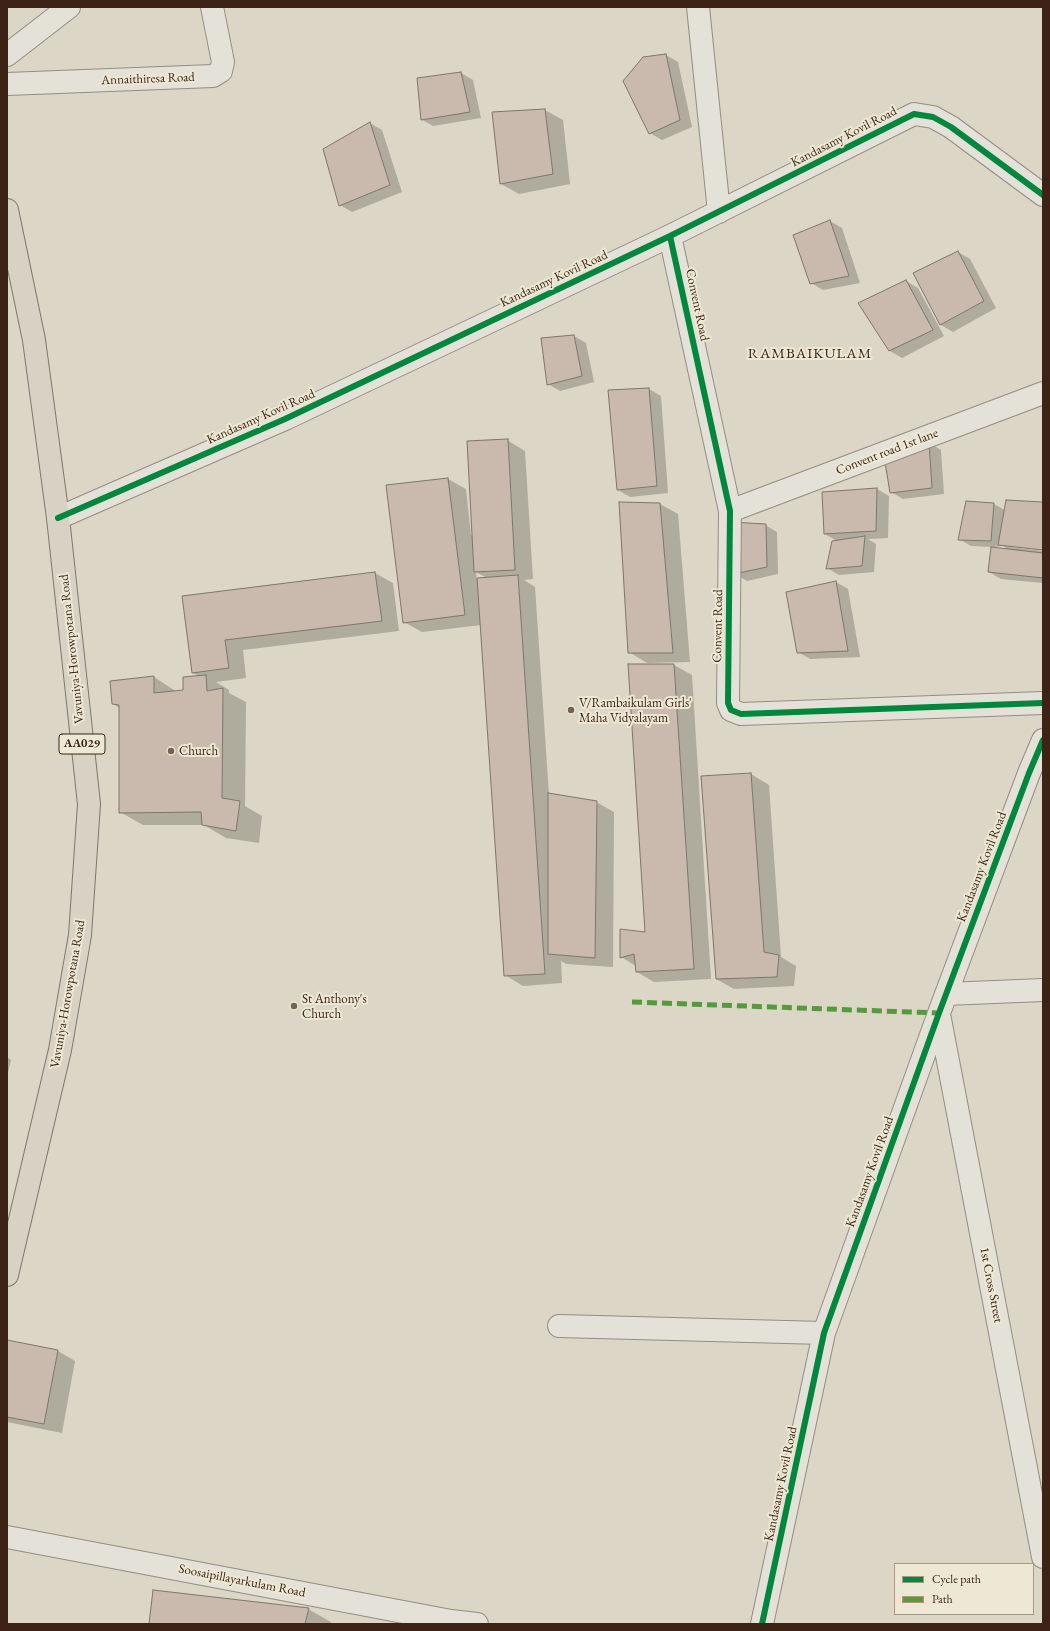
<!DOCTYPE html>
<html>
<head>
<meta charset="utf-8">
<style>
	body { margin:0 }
	#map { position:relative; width:1050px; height:1631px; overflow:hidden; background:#dbd6c5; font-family:"EB Garamond",serif }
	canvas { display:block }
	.frame { position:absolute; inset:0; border:8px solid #3d2315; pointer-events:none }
	.legend { position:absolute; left:894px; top:1563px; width:140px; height:52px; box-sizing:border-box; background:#ede8d4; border:1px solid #a79988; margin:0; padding:5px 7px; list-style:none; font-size:12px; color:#3d2315 }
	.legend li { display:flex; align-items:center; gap:8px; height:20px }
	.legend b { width:20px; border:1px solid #a79988 }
</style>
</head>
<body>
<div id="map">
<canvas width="1050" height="1631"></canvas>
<div class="frame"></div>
<ul class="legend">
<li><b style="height:5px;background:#00873e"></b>Cycle path</li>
<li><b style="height:5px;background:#539b3d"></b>Path</li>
</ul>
</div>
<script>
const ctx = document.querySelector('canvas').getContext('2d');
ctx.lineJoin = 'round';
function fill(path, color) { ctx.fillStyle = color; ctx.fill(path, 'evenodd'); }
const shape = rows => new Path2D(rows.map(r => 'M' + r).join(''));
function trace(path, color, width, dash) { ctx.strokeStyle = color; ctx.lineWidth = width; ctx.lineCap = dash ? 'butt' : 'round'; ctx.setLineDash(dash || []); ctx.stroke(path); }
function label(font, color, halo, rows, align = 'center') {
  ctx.font = font + ' "EB Garamond",serif'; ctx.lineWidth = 4; ctx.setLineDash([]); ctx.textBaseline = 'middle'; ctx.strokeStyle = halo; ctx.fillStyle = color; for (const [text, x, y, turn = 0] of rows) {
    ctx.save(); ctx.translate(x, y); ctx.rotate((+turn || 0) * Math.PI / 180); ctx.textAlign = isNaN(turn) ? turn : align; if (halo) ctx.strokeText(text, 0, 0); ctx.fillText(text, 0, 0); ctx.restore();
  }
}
fill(shape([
	[666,55,678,62,692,127,662,140,650,133],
	[461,73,473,80,481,118,433,126,421,119],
	[545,110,563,120,570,184,519,194,501,184],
	[370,123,382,130,402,192,352,212,340,205],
	[830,221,842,228,860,283,823,290,811,283,794,235],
	[958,252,970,259,996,308,953,332,941,325,914,274],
	[906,281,918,288,944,336,902,358,890,351,859,303],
	[574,336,586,343,594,382,560,391,548,384],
	[649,389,661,396,668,493,630,497,618,490],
	[507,440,525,451,533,579,524,580,535,587,549,795,596,802,614,812,613,967,566,964,561,961,562,983,523,986,505,975,481,625,422,632,404,622,448,479,466,489,471,535,473,535],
	[476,572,487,578,477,579],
	[929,443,941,450,944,494,903,499,891,492],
	[877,489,889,496,888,538,868,539,876,544,874,572,839,575,827,568,837,541,825,534],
	[967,502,994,504,1005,510,1043,503,1043,549,1011,545,1011,547,1043,551,1043,583,1001,579,989,572,992,547,971,546,959,539],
	[1003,546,1009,550,993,548,993,547],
	[620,503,660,504,678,514,690,662,647,663,629,652],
	[765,525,777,532,778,574,747,581,735,574],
	[375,573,393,583,399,631,243,650,246,678,216,682,229,690,229,693,246,702,245,806,262,816,259,843,226,838,204,825,143,825,120,812,120,708,113,704,154,677,177,692,184,691,200,677,193,673,183,597],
	[836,582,848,589,860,657,810,659,798,652],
	[629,665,674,665,692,675,711,979,654,982,637,972,636,966,621,957,646,933],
	[751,774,769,785,781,957,796,966,794,986,734,989,716,979,702,777],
	[7,1057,11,1060,7,1077],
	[7,1341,58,1351,75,1361,62,1433,7,1422],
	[308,1609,331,1622,331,1624,150,1624]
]), '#0003');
const building = shape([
	[666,54,680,120,649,134,623,81,643,57,666,54],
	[461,72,470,112,421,120,417,78,461,72],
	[545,109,553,174,500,184,492,112,545,109],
	[370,122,390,185,339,206,323,149,370,122],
	[830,220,849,276,810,284,793,235,830,220],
	[958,251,984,301,940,325,913,273,958,251],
	[906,280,933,330,889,351,858,303,906,280],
	[574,335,582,376,547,385,541,338,574,335],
	[649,388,657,486,617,490,608,390,649,388],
	[508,439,515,570,474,572,467,441,508,439],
	[929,442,932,488,890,493,884,456,929,442],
	[448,478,465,615,403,623,386,485,448,478],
	[877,488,876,531,824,534,822,492,877,488],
	[1006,500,1043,502,1043,550,998,545,1006,500],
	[966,501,994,503,991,541,958,540,966,501],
	[619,502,660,503,673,653,628,653,619,502],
	[730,522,766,524,767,567,734,574,730,522],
	[865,536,862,566,826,569,832,541,865,536],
	[991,547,1043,553,1043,578,988,572,991,547],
	[375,572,382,621,225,640,229,668,192,673,182,596,375,572],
	[518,575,545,974,504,976,477,578,518,575],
	[836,581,848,651,797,653,786,592,836,581],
	[628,664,674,664,694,969,636,972,634,954,620,958,620,929,645,932,628,664],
	[206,675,207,691,223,688,222,798,240,801,236,831,202,825,201,812,119,813,119,705,112,704,110,681,154,676,154,693,183,690,183,677,206,675],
	[751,773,764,952,779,955,777,977,716,979,701,776,751,773],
	[548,793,597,801,595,958,548,954,548,793],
	[7,1340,58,1350,44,1424,7,1417,7,1340],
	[153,1590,309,1608,305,1624,149,1624,153,1590]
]);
fill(building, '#c9baad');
trace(building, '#7d766b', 1);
const street = shape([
	[698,7,719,212],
	[7,55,69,7],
	[7,84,213,76,221,71,223,62,212,7],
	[670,236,730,511,728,703,731,710,741,714,1043,703],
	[730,511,1043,393],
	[58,518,285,419,670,236,914,114,933,117,951,127,1043,195],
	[946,994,1043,990],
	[939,1014,1043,1557],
	[559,1326,824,1333],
	[7,1537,451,1621,477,1624],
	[762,1624,824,1333,939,1013,1029,773,1043,740]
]);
const highway = shape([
	[7,210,34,340,58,518,89,804,80,935,60,1050,7,1275]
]);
trace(street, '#948d82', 24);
trace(highway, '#7d766b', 24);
trace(street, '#e4e1d9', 22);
trace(highway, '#d8d2c4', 22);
trace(shape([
	[632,1002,939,1013]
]), '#539b3d', 5, [10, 5]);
trace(shape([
	[670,236,730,511,728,703,731,710,741,714,1043,703],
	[58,518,285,419,670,236,914,114,933,117,951,127,1043,195],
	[762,1624,824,1333,939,1013,1029,773,1043,740]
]), '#00873e', 6);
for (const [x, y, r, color] of [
	[571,710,4,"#746253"],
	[171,751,4,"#746253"],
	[294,1006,4,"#746253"]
]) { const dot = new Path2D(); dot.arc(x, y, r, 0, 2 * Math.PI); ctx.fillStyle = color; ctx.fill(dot); trace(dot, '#ede8d4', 1.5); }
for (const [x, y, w] of [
	[82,744,46]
]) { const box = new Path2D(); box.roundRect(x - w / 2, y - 10, w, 20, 3); ctx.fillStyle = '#ede8d4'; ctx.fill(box); trace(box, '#3d2315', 1); }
label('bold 12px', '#3d2315', null, [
	["AA029",82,744]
]);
label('13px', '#3d2315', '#ede8d4', [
	["Annaithiresa Road",148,79,-2],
	["Kandasamy Kovil Road",844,137,-27],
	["Kandasamy Kovil Road",554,279,-25],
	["Convent Road",697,305,78],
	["Kandasamy Kovil Road",261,417,-24],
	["Convent road 1st lane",887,452,-21],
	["Convent Road",718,626,-89],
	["Vavuniya-Horowpotana Road",72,649,-96],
	["Kandasamy Kovil Road",982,867,-69],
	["Vavuniya-Horowpotana Road",68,994,-80],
	["Kandasamy Kovil Road",870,1172,-70],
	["1st Cross Street",991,1285,79],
	["Kandasamy Kovil Road",781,1484,-78],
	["Soosaipillayarkulam Road",242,1581,11]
]);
label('13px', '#3d2315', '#ede8d4', [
	["V/Rambaikulam Girls'",579,703],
	["Maha Vidyalayam",579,718],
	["Church",179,751],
	["St Anthony's",302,999],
	["Church",302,1014]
], 'left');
ctx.letterSpacing = '1px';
label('15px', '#3d2315', '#ede8d4', [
	["RAMBAIKULAM",810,354]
]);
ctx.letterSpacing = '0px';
</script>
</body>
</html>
